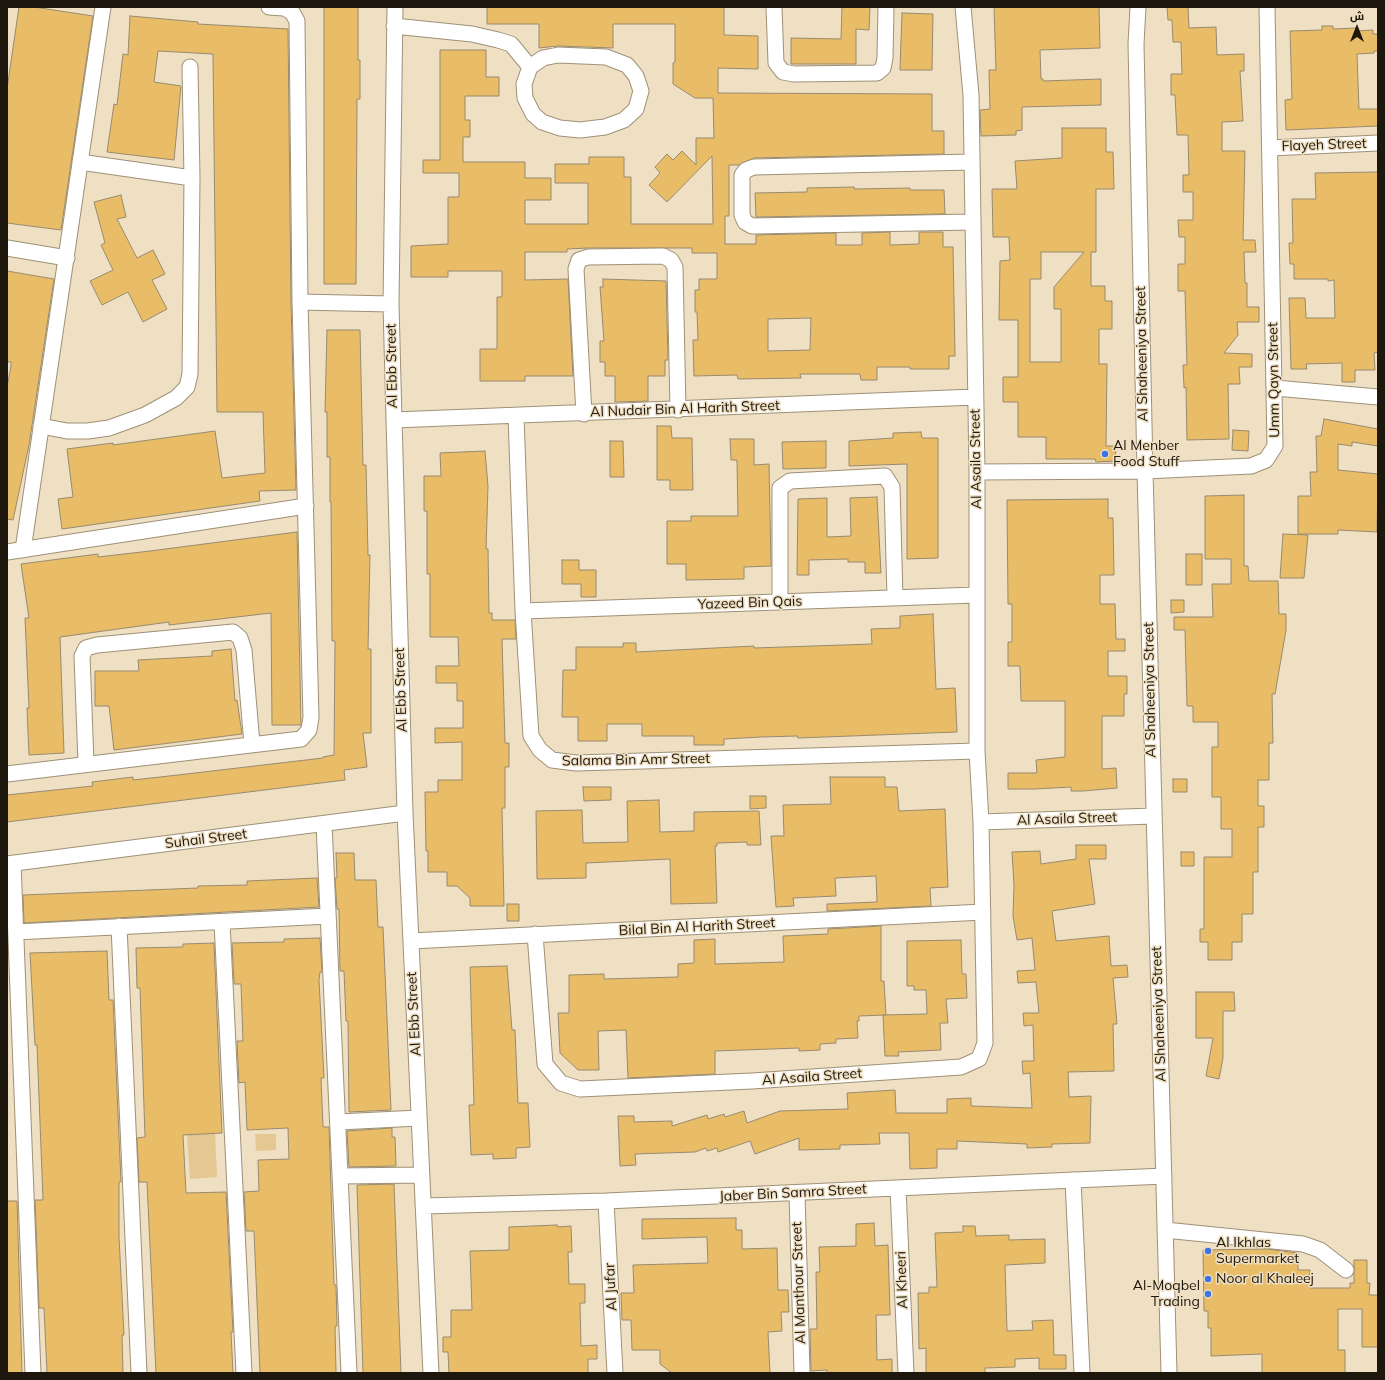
<!DOCTYPE html>
<html>
<head>
<meta charset="utf-8">
<style>
	body { margin:0 }
	#map { position:relative; width:1385px; height:1380px; overflow:hidden; background:#efdfc3; font-family:Mulish,Cairo,sans-serif }
	canvas { display:block }
	.frame { position:absolute; inset:0; border:8px solid #1d170d; pointer-events:none }
	.north { position:absolute; left:1337px; top:8px; width:40px; height:40px; -webkit-text-stroke:3px #efdfc3; paint-order:stroke; rotate:0deg; font-size:11px; font-weight:700; line-height:16px; text-align:center; color:#1d170d }
	.north::after { content:''; display:block; margin:auto; width:14px; height:18px; background:#1d170d; clip-path:polygon(50% 0,100% 100%,50% 72%,0 100%) }
</style>
</head>
<body>
<div id="map">
<canvas width="1385" height="1380"></canvas>
<div class="frame"></div>
<div class="north">ش</div>
</div>
<script>
const ctx = document.querySelector('canvas').getContext('2d');
ctx.lineJoin = 'round';
function fill(path, color) { ctx.fillStyle = color; ctx.fill(path, 'evenodd'); }
const shape = rows => new Path2D(rows.map(r => 'M' + r).join(''));
function trace(path, color, width, dash) { ctx.strokeStyle = color; ctx.lineWidth = width; ctx.lineCap = dash ? 'butt' : 'round'; ctx.setLineDash(dash || []); ctx.stroke(path); }
function label(font, color, halo, rows, align = 'center') {
  ctx.font = font + ' Mulish,sans-serif'; ctx.lineWidth = 3; ctx.setLineDash([]); ctx.textBaseline = 'middle'; ctx.strokeStyle = halo; ctx.fillStyle = color; for (const [text, x, y, turn = 0] of rows) {
    ctx.save(); ctx.translate(x, y); ctx.rotate((+turn || 0) * Math.PI / 180); ctx.textAlign = isNaN(turn) ? turn : align; if (halo) ctx.strokeText(text, 0, 0); ctx.fillText(text, 0, 0); ctx.restore();
  }
}
fill(shape([
	[215,1132,217,1177,190,1179,187,1134],
	[255,1134,276,1134,276,1150,256,1151]
]), '#e5c891');
const building = shape([
	[19,7,34,7,93,16,61,230,7,223,7,89,19,7],
	[324,7,358,7,358,60,360,60,360,99,357,99,356,284,324,284,324,7],
	[487,7,724,7,724,35,758,36,758,69,718,68,718,93,932,94,932,131,944,131,944,154,754,158,739,165,729,165,729,216,725,216,725,244,756,244,756,235,836,233,836,245,862,245,862,233,890,232,890,245,919,244,919,232,943,232,943,247,953,247,955,356,949,356,949,369,910,369,910,367,877,367,877,380,861,380,860,374,800,374,801,378,738,379,737,375,694,376,693,340,698,340,697,312,695,312,695,290,699,290,699,279,717,279,717,253,692,253,692,248,588,248,567,249,567,252,525,252,525,280,568,279,573,376,525,376,525,381,480,381,480,349,497,349,497,297,502,297,502,271,448,271,448,277,411,277,411,246,448,244,448,197,459,197,459,173,423,173,423,160,440,160,440,50,486,50,486,77,499,77,499,96,465,96,465,120,470,120,470,137,463,137,463,162,525,162,525,178,551,178,551,200,525,200,525,224,588,224,588,183,555,183,555,164,589,164,589,157,624,157,624,177,631,177,631,224,713,224,712,156,667,202,649,185,660,173,655,167,667,154,673,160,682,151,696,165,696,138,714,138,713,98,695,98,673,84,673,63,675,62,675,24,613,24,613,48,558,46,539,48,539,24,487,24,487,7],
	[811,318,810,350,768,351,768,319,811,318],
	[842,7,870,7,869,30,856,29,856,64,791,64,791,38,841,39,842,7],
	[994,7,1099,7,1100,48,1040,50,1041,79,1043,79,1043,81,1101,79,1101,105,1022,107,1022,130,1016,131,1016,135,981,136,980,110,990,109,989,70,996,70,994,7],
	[1167,7,1188,7,1189,28,1216,27,1217,55,1244,54,1244,71,1240,71,1243,121,1222,122,1222,151,1245,151,1243,240,1255,240,1256,252,1244,252,1245,283,1247,283,1247,307,1259,307,1259,322,1237,322,1238,335,1224,353,1252,354,1252,367,1239,367,1240,384,1228,384,1229,439,1187,440,1186,387,1184,388,1183,365,1187,365,1185,291,1178,291,1178,264,1185,264,1185,237,1179,237,1178,220,1193,220,1193,192,1183,192,1183,175,1189,175,1188,135,1177,135,1175,95,1171,95,1171,74,1182,74,1181,42,1173,42,1172,20,1168,20,1167,7],
	[902,13,933,14,932,70,900,70,902,13],
	[130,16,198,22,198,24,288,29,291,302,296,490,259,491,260,501,62,529,58,499,73,497,67,449,113,443,113,445,215,431,222,478,265,473,263,412,217,412,213,54,158,51,154,82,181,86,174,160,107,152,114,104,117,105,123,54,128,55,130,16],
	[1322,26,1333,26,1333,29,1356,28,1356,31,1373,30,1373,34,1378,34,1378,51,1374,51,1374,53,1357,54,1359,109,1378,109,1378,126,1286,130,1285,100,1292,99,1290,31,1322,30,1322,26],
	[1062,128,1106,128,1106,152,1113,152,1114,189,1096,189,1096,252,1091,252,1091,286,1105,286,1105,301,1112,301,1112,329,1099,329,1099,364,1107,364,1106,446,1115,446,1116,461,1096,462,1095,459,1046,459,1046,437,1018,437,1018,402,1003,402,1003,377,1018,377,1018,320,999,320,1000,261,1010,260,1009,237,993,237,992,189,1017,189,1015,161,1062,158,1062,128],
	[1041,252,1084,252,1054,287,1054,309,1061,309,1061,362,1030,362,1030,279,1041,279,1041,252],
	[1378,172,1378,352,1374,353,1375,370,1355,370,1355,382,1342,382,1342,363,1306,364,1307,369,1291,369,1289,298,1305,298,1306,318,1335,318,1334,280,1328,281,1328,279,1294,279,1294,264,1290,264,1289,243,1293,243,1292,199,1316,199,1315,173,1378,172],
	[854,187,854,189,910,188,910,190,944,190,945,214,756,217,755,193,807,192,807,188,854,187],
	[121,195,126,217,117,219,137,258,153,250,165,274,152,280,167,309,143,322,128,292,102,305,90,281,113,270,101,245,105,243,94,202,121,195],
	[7,271,54,279,29,445,13,520,7,519,7,387,11,366,11,362,7,362,7,271],
	[603,279,666,281,668,360,665,360,665,376,648,376,648,401,615,402,615,376,605,376,605,362,600,362,600,341,604,341,600,287,603,287,603,279],
	[327,330,360,330,363,465,366,465,368,555,370,555,368,649,371,649,371,733,363,733,367,767,344,770,345,780,7,822,7,795,93,786,92,782,133,777,133,780,178,775,323,758,323,757,334,755,335,641,332,641,331,502,330,502,330,457,327,457,327,412,325,412,327,330],
	[1324,419,1378,429,1378,446,1352,442,1352,446,1338,444,1338,470,1378,474,1377,532,1338,530,1338,534,1298,534,1298,496,1311,496,1310,472,1317,472,1316,436,1321,436,1324,419],
	[657,426,671,426,672,438,692,438,693,490,670,490,670,480,657,480,657,426],
	[1233,430,1249,431,1248,451,1232,450,1233,430],
	[921,432,922,438,938,438,938,558,907,559,907,464,849,466,849,441,893,438,893,433,921,432],
	[730,439,754,439,754,465,769,464,771,566,744,567,744,579,686,580,686,564,667,564,667,521,691,521,691,516,738,516,737,460,731,460,730,439],
	[610,441,623,441,624,477,610,477,610,441],
	[826,441,826,468,783,469,782,442,826,441],
	[485,451,488,486,486,549,488,549,489,613,492,613,492,620,515,620,516,639,502,639,505,743,509,743,509,767,505,767,505,808,502,808,504,906,470,906,470,898,457,886,447,886,447,872,428,872,428,851,426,851,425,792,438,792,438,780,462,780,462,742,435,743,435,728,463,728,463,701,457,701,457,683,436,683,436,666,459,666,458,637,430,637,430,574,427,574,427,511,424,511,424,476,441,476,440,453,485,451],
	[1244,495,1244,566,1248,566,1249,581,1278,581,1279,614,1286,614,1286,630,1275,694,1272,694,1273,743,1269,743,1269,780,1258,780,1258,806,1264,806,1264,827,1258,827,1258,872,1253,872,1253,914,1242,914,1242,942,1232,942,1232,960,1208,960,1208,942,1200,942,1200,929,1204,929,1204,857,1232,857,1232,829,1221,829,1221,797,1212,797,1212,747,1218,747,1218,722,1193,722,1193,706,1187,706,1185,630,1174,630,1174,617,1213,617,1212,584,1231,584,1231,559,1205,559,1205,496,1244,495],
	[877,497,881,573,865,573,865,562,848,562,848,559,809,560,809,575,797,575,798,499,827,498,827,537,851,536,850,498,877,497],
	[1108,499,1108,518,1113,518,1114,575,1100,575,1100,604,1115,604,1116,639,1125,639,1125,651,1108,651,1108,676,1127,676,1127,694,1124,694,1124,716,1102,716,1102,769,1116,768,1117,788,1083,791,1071,791,1071,787,1035,789,1008,789,1008,773,1037,773,1036,760,1065,757,1065,701,1021,701,1020,666,1008,666,1008,642,1012,642,1012,604,1008,604,1007,500,1108,499],
	[297,532,301,725,272,725,271,613,169,625,169,622,60,637,64,753,29,755,27,708,29,708,25,618,29,618,21,564,98,554,98,557,150,551,297,532],
	[1283,534,1308,535,1304,578,1280,578,1283,534],
	[1186,554,1202,554,1202,585,1186,585,1186,554],
	[562,560,579,560,579,570,596,570,596,597,581,597,581,584,562,584,562,560],
	[1171,600,1184,600,1184,612,1171,613,1171,600],
	[933,614,936,689,955,688,957,732,798,738,797,736,761,737,724,739,724,745,694,745,694,736,642,736,642,724,607,724,607,741,578,741,578,717,562,717,563,670,576,670,576,647,623,647,623,643,636,643,636,652,754,646,754,648,872,644,871,629,900,628,900,616,933,614],
	[231,649,235,701,237,700,242,734,114,750,109,706,95,706,95,671,139,671,138,660,212,656,212,651,231,649],
	[830,777,885,777,885,787,897,787,899,811,945,809,948,887,930,888,931,906,827,911,827,904,877,902,876,876,835,878,836,896,793,898,794,906,776,907,771,836,784,836,783,805,831,804,830,777],
	[1173,779,1187,779,1187,792,1173,792,1173,779],
	[583,787,611,787,611,800,584,801,583,787],
	[750,796,766,796,766,808,750,809,750,796],
	[659,800,660,832,694,831,694,812,759,811,761,845,747,845,747,842,717,843,717,846,715,846,717,903,671,904,670,859,586,863,586,878,537,879,536,811,582,810,583,843,628,842,627,801,659,800],
	[1076,845,1106,845,1106,859,1089,859,1095,904,1052,911,1056,941,1109,936,1111,966,1127,965,1128,977,1113,978,1117,1024,1113,1024,1114,1071,1068,1072,1069,1097,1091,1096,1090,1143,1052,1144,1052,1147,1027,1148,1027,1144,957,1141,957,1149,937,1149,937,1168,910,1169,909,1133,879,1133,880,1144,840,1145,840,1149,799,1150,799,1138,755,1154,750,1141,718,1152,717,1148,707,1151,706,1148,695,1152,635,1154,636,1165,620,1166,618,1116,634,1116,634,1122,672,1121,672,1126,707,1115,708,1119,724,1114,725,1117,744,1111,747,1123,780,1111,848,1109,847,1093,895,1090,896,1113,947,1113,947,1099,971,1098,971,1106,1032,1108,1030,1073,1023,1074,1022,1061,1034,1061,1033,1025,1024,1026,1023,1013,1039,1013,1036,982,1018,983,1017,971,1035,970,1032,938,1017,940,1013,916,1014,885,1012,852,1040,851,1041,864,1076,859,1076,845],
	[1181,852,1194,852,1194,866,1181,866,1181,852],
	[336,853,354,853,355,880,376,880,378,927,383,927,391,1110,349,1112,348,1021,346,1021,344,971,340,971,339,909,337,909,335,878,337,878,336,853],
	[317,878,319,907,24,923,23,895,198,888,198,886,247,885,247,881,317,878],
	[507,904,519,904,519,921,507,921,507,904],
	[881,926,881,981,884,981,886,1015,859,1016,859,1021,857,1021,858,1038,836,1039,836,1043,820,1044,820,1050,799,1051,799,1048,715,1051,715,1074,628,1078,626,1030,598,1031,599,1070,578,1070,560,1053,558,1013,569,1013,569,975,604,974,604,979,678,977,678,964,694,963,694,940,715,939,715,964,784,962,783,936,828,934,828,929,881,926],
	[320,938,322,972,320,972,319,980,324,1078,321,1078,323,1127,329,1127,334,1285,336,1285,337,1326,335,1326,336,1373,260,1373,254,1231,246,1231,244,1192,259,1191,258,1160,289,1159,288,1128,247,1130,245,1082,239,1083,237,1041,243,1041,241,984,234,984,232,943,284,942,284,939,320,938],
	[961,940,962,974,966,974,967,998,946,999,948,1023,940,1023,941,1050,898,1052,899,1056,885,1056,883,1015,927,1014,926,990,914,990,914,986,907,986,907,941,961,940],
	[214,943,222,1133,183,1135,186,1193,226,1192,233,1332,231,1332,233,1373,156,1373,147,1182,139,1182,137,1138,145,1137,140,988,137,988,136,948,183,947,183,944,214,943],
	[107,951,109,1000,113,1000,121,1182,119,1182,119,1237,124,1335,122,1335,123,1373,47,1373,44,1308,39,1308,35,1200,43,1200,37,1045,35,1045,30,953,107,951],
	[507,966,512,1030,515,1030,518,1103,528,1103,530,1147,516,1148,516,1158,493,1159,493,1154,471,1155,469,1105,474,1105,470,967,507,966],
	[1196,992,1234,992,1235,1011,1223,1011,1223,1058,1219,1079,1206,1076,1213,1038,1196,1038,1196,992],
	[392,1128,392,1137,395,1137,396,1166,349,1167,347,1131,392,1128],
	[394,1184,401,1373,363,1373,357,1185,394,1184],
	[7,1201,17,1201,22,1373,7,1373,7,1201],
	[736,1218,736,1230,742,1230,742,1249,777,1248,778,1290,788,1290,789,1312,781,1312,782,1331,768,1332,770,1373,672,1373,660,1364,660,1350,632,1350,631,1320,622,1320,621,1293,634,1293,633,1265,708,1263,707,1237,642,1239,642,1219,736,1218],
	[874,1223,875,1246,888,1245,890,1315,876,1315,877,1360,892,1359,892,1373,827,1373,827,1370,811,1371,810,1329,817,1329,816,1272,820,1272,819,1247,856,1246,856,1224,874,1223],
	[557,1225,558,1227,571,1226,572,1252,568,1252,569,1284,585,1284,585,1303,580,1303,581,1346,597,1345,597,1359,588,1359,588,1373,449,1373,448,1352,443,1352,443,1337,451,1337,451,1310,472,1310,470,1251,509,1250,509,1227,557,1225],
	[963,1226,975,1226,976,1236,1009,1235,1009,1240,1045,1239,1045,1263,1005,1265,1007,1331,1033,1330,1032,1321,1053,1320,1054,1355,1066,1355,1066,1369,1039,1369,1039,1358,1015,1359,1015,1367,985,1368,985,1373,926,1373,926,1348,919,1349,918,1293,929,1293,929,1287,937,1287,935,1233,963,1232,963,1226],
	[1266,1249,1298,1253,1298,1270,1310,1270,1310,1288,1350,1288,1350,1283,1354,1283,1354,1260,1367,1260,1367,1283,1370,1283,1369,1295,1378,1295,1378,1347,1362,1347,1362,1309,1338,1309,1338,1350,1345,1350,1345,1373,1262,1373,1262,1354,1211,1356,1211,1328,1208,1328,1208,1311,1204,1311,1203,1250,1266,1249]
]);
fill(building, '#e9bd67');
trace(building, '#988a6f', 1);
const minor = shape([
	[395,7,391,304,394,420,405,813,431,1373],
	[774,7,776,63,783,72,794,74,877,73,883,68,885,58,886,7],
	[1138,7,1136,44,1145,471,1169,1373],
	[394,26,472,34,498,40,511,44,530,67],
	[558,55,606,57,627,65,636,76,641,91,636,109,624,120,605,127,580,130,560,128,542,122,533,114,525,98,524,84,530,67,543,58,558,55],
	[1270,148,1378,143],
	[80,162,192,178],
	[972,162,754,167,746,170,742,175,742,215,745,222,752,226,973,222],
	[7,248,67,258],
	[300,302,391,304],
	[1275,388,1378,397],
	[584,414,576,269,579,260,588,257,663,256,671,260,675,267,678,410],
	[516,416,523,611,531,736,540,750,552,760,576,763,977,751],
	[394,420,975,397],
	[41,426,67,431,88,431,109,428,145,415,176,398,187,387,190,374,192,178,190,67],
	[977,472,1145,471,1251,466,1266,460,1275,446,1267,7],
	[23,550,103,7],
	[7,552,306,506],
	[780,602,780,488,790,481,885,476,892,487,895,598],
	[523,611,976,595],
	[86,763,82,656,86,648,97,645,233,632,240,638,244,650,252,744],
	[7,774,301,739,309,730,311,717,300,302,297,21,292,12,284,8,269,7],
	[981,822,1153,816],
	[324,824,349,1373],
	[13,863,33,1373],
	[7,864,405,813],
	[222,922,244,1373],
	[119,926,139,1373],
	[16,932,328,916],
	[535,934,545,1064,561,1083,580,1089,752,1081,961,1067,979,1059,985,1043,981,822,977,751,977,472,971,95,963,7],
	[411,941,983,912],
	[338,1122,419,1118],
	[340,1176,421,1175],
	[1073,1180,1082,1373],
	[898,1188,906,1373],
	[797,1193,802,1373],
	[606,1201,615,1373],
	[423,1206,606,1201,1164,1176],
	[1165,1230,1303,1244,1320,1250,1346,1270]
]);
trace(minor, '#9f9176', 17);
trace(minor, '#fff', 15);
for (const [x, y, r, color] of [
	[1105,454,4,"#3e73e3"],
	[1208,1251,4,"#3e73e3"],
	[1208,1279,4,"#3e73e3"],
	[1208,1294,4,"#3e73e3"]
]) { const dot = new Path2D(); dot.arc(x, y, r, 0, 2 * Math.PI); ctx.fillStyle = color; ctx.fill(dot); trace(dot, '#efdfc3', 1.5); }
label('14px', '#1d170d', '#efdfc3', [
	["Flayeh Street",1324,145,-2],
	["Al Shaheeniya Street",1142,354,-91],
	["Al Ebb Street",392,366,-91],
	["Umm Qayn Street",1274,380,-91],
	["Al Nudair Bin Al Harith Street",685,409,-2],
	["Al Asaila Street",976,459,-91],
	["Yazeed Bin Qais",750,603,-2],
	["Al Ebb Street",401,690,-92],
	["Al Shaheeniya Street",1150,690,-91],
	["Salama Bin Amr Street",636,760,-1],
	["Al Asaila Street",1067,819,-2],
	["Suhail Street",206,839,-7],
	["Bilal Bin Al Harith Street",697,927,-3],
	["Al Ebb Street",414,1014,-93],
	["Al Shaheeniya Street",1159,1014,-92],
	["Al Asaila Street",812,1077,-4],
	["Jaber Bin Samra Street",793,1193,-3],
	["Al Kheeri",902,1280,-92],
	["Al Manthour Street",799,1283,-92],
	["Al Jufar",611,1287,-93]
]);
label('14px', '#1d170d', '#efdfc3', [
	["Al Menber",1113,446],
	["Food Stuff",1113,462],
	["Al Ikhlas",1216,1243],
	["Supermarket",1216,1259],
	["Noor al Khaleej",1216,1279],
	["Al-Moqbel",1200,1286,"right"],
	["Trading",1200,1302,"right"]
], 'left');
</script>
</body>
</html>
